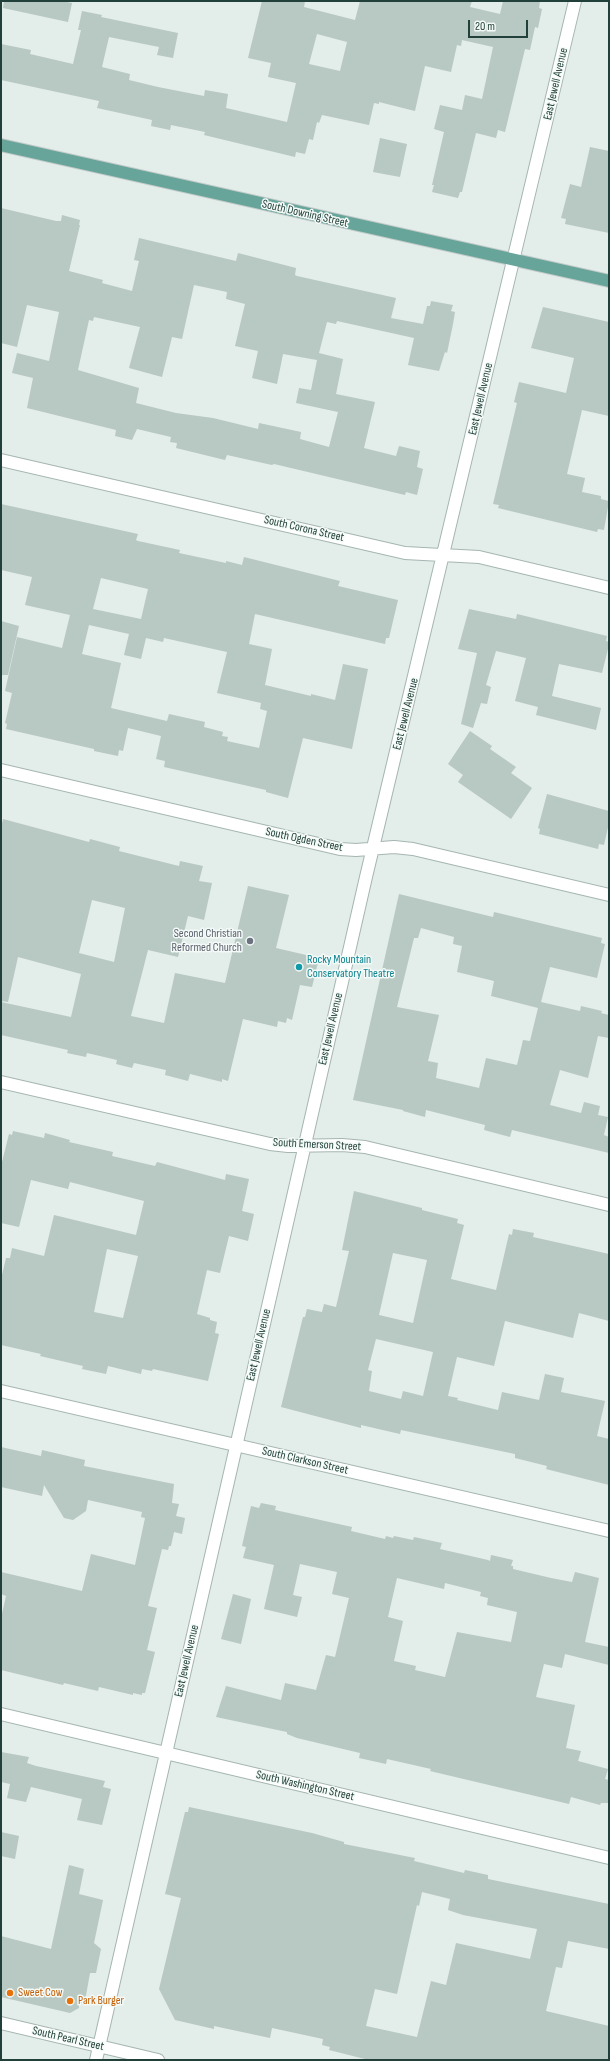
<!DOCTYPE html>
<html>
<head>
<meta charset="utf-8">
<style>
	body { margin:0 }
	#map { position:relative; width:610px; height:2061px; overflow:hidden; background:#e3edea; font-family:"Sofia Sans Condensed",sans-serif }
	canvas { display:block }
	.frame { position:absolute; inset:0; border:2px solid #22403a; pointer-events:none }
	.scale { position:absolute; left:468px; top:20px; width:60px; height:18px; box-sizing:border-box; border:2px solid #22403a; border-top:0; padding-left:5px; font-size:12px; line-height:14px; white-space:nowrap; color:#22403a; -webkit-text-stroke:3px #f4faf7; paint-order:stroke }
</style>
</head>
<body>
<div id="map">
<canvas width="610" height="2061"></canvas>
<div class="frame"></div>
<div class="scale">20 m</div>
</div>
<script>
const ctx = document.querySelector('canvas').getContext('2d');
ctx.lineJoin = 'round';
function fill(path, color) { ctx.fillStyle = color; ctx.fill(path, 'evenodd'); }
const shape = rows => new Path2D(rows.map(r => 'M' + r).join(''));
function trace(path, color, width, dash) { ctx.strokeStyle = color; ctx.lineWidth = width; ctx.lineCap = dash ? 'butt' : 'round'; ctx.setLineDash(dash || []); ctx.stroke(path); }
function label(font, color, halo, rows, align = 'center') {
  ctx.font = font + ' "Sofia Sans Condensed",sans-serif'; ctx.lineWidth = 3; ctx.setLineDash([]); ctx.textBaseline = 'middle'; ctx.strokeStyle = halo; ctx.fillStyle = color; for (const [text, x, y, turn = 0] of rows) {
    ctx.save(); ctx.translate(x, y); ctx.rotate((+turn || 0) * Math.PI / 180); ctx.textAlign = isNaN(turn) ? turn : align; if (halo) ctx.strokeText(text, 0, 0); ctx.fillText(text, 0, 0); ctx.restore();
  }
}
fill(shape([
	[4,1,62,1,72,3,68,22,3,8],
	[262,1,305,1,304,7,355,20,360,1,472,1,470,7,500,14,503,1,540,1,539,8,542,9,538,28,535,27,530,50,525,49,505,132,498,130,496,138,476,133,462,192,460,192,458,198,432,192,434,185,432,185,444,132,434,129,440,105,462,110,465,95,482,99,493,47,462,40,461,46,457,45,451,72,425,66,415,111,379,102,379,104,374,103,369,125,322,115,319,123,317,122,313,140,309,139,305,154,296,152,295,157,204,135,205,132,171,125,170,130,151,126,152,120,97,108,99,101,1,80,1,44,31,50,30,54,73,64,81,30,78,30,82,11,102,15,101,17,178,33,173,58,157,55,159,47,109,37,102,67,130,74,129,80,158,87,204,96,205,90,228,94,226,108,287,122,296,83,268,77,271,63,248,58],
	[317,34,347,42,340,71,309,64],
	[380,138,407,144,400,177,373,172],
	[590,147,609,151,609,233,565,224,566,219,561,218,570,184,581,187],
	[1,208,56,221,61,221,62,215,80,220,79,225,80,225,69,271,103,280,102,283,132,291,139,261,134,260,139,238,236,261,238,253,296,268,295,275,297,276,396,298,391,318,423,324,427,306,430,306,431,301,453,305,451,311,455,312,453,324,447,353,445,352,439,371,408,365,414,338,337,321,336,324,327,322,319,353,343,359,336,394,375,402,364,448,396,456,399,446,420,451,417,467,423,469,417,495,406,492,405,495,274,464,272,465,227,455,225,460,176,448,177,443,170,442,171,437,137,429,132,440,115,436,116,430,27,408,33,378,12,373,17,353,49,361,59,312,27,305,17,347,1,343],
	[194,285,227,292,226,299,245,304,235,346,258,351,252,378,277,384,283,354,317,360,311,390,299,388,296,403,338,412,329,447,300,439,301,432,259,423,258,429,213,418,176,413,136,403,139,388,78,370,89,320,93,321,94,317,140,327,129,368,162,377,172,337,182,339],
	[543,307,609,322,609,416,582,410,567,474,585,478,582,492,601,496,601,499,609,501,604,530,598,529,597,532,498,508,499,505,493,504,517,403,514,402,519,382,566,393,574,358,531,348],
	[1,504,138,534,136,540,138,541,180,550,179,553,226,563,226,561,242,565,244,557,340,581,338,586,398,600,389,638,386,638,385,644,255,614,249,644,272,649,265,685,311,696,311,694,335,700,343,664,368,669,352,749,303,738,288,798,266,792,266,790,164,767,165,761,156,759,161,736,128,728,123,751,119,750,118,756,94,751,94,749,6,729,7,724,5,723,12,693,5,691,17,637,62,648,70,615,25,605,32,577,1,570],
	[101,578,148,589,141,619,93,609],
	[89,625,129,634,124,655,141,659,146,638,163,642,164,638,227,652,217,693,261,703,260,709,267,711,259,748,227,741,228,737,222,736,223,732,204,727,205,722,169,714,167,721,111,708,121,663,82,654],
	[469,609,516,619,517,614,607,636,606,641,609,642,609,645,602,673,559,664,552,696,601,708,596,730,536,715,538,707,515,701,526,658,496,651,486,685,491,687,487,704,481,703,473,728,461,724,477,653,458,649],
	[1,621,19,626,8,675,1,675],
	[470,731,492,746,490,749,516,767,511,773,532,788,511,819,458,782,463,775,448,764],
	[547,794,609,811,609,823,604,845,599,844,598,849,539,834,540,829,538,828],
	[3,819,89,842,90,839,120,847,119,851,179,866,180,861,203,866,199,881,212,883,204,920,188,916,178,957,148,950,131,1016,164,1023,175,973,225,983,248,886,289,895,276,948,319,958,312,987,300,985,292,1020,287,1018,286,1023,278,1021,277,1027,243,1019,228,1081,222,1079,222,1082,190,1074,188,1081,165,1075,166,1070,134,1063,132,1068,116,1064,117,1060,87,1053,86,1057,67,1053,68,1050,1,1035,1,1002,71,1017,81,974,18,957,8,1002,1,1001,1,828],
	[92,900,125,908,114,962,79,953],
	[399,894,493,917,494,912,602,938,601,943,605,944,597,978,550,967,541,1002,580,1011,581,1006,602,1011,601,1013,609,1015,609,1038,598,1036,588,1078,560,1070,550,1105,581,1113,584,1102,600,1106,598,1115,608,1117,604,1135,609,1137,609,1153,512,1130,510,1137,484,1130,485,1125,426,1110,425,1117,403,1111,403,1110,353,1100],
	[421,928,454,937,453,944,462,946,457,972,494,981,491,996,538,1008,530,1041,523,1040,517,1065,486,1058,479,1088,436,1078,438,1063,428,1061,439,1015,397,1007,414,938,418,938],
	[13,1131,44,1138,45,1133,70,1140,69,1142,113,1152,112,1156,155,1166,157,1162,225,1180,226,1174,249,1179,242,1211,254,1214,248,1241,229,1236,220,1273,207,1270,197,1314,210,1318,210,1320,217,1322,215,1333,219,1334,208,1381,153,1369,152,1371,142,1369,141,1374,108,1366,106,1374,82,1369,83,1366,40,1356,41,1354,1,1345,1,1279,6,1258,10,1258,12,1248,44,1256,54,1215,136,1235,144,1201,70,1182,68,1189,31,1180,19,1227,1,1223,1,1166,9,1134,12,1135],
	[107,1249,138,1256,123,1318,94,1312],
	[354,1191,422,1208,422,1210,458,1219,457,1223,464,1225,451,1279,496,1290,509,1234,512,1235,513,1229,534,1233,533,1237,609,1254,609,1321,579,1313,573,1338,505,1321,494,1366,457,1357,448,1396,458,1398,457,1400,498,1410,502,1392,539,1400,545,1374,564,1378,561,1392,605,1401,597,1436,609,1439,609,1485,546,1469,547,1466,515,1458,515,1454,401,1430,400,1434,361,1425,361,1428,281,1407,303,1317,305,1317,307,1309,322,1312,324,1304,336,1307,349,1251,342,1250],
	[393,1253,427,1260,413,1323,379,1315],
	[376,1339,433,1352,423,1396,403,1391,401,1399,369,1391,372,1371,368,1370],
	[1,1447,41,1456,42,1450,85,1460,84,1466,174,1484,172,1503,179,1504,176,1516,185,1518,182,1534,174,1532,171,1546,169,1546,168,1550,162,1549,148,1606,157,1608,147,1650,155,1652,145,1693,142,1693,142,1695,133,1693,133,1695,99,1687,98,1691,64,1683,63,1685,1,1670,1,1618,6,1596,1,1594,1,1572,82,1591,91,1554,135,1565,145,1518,141,1517,142,1512,88,1500,86,1511,73,1520,64,1518,44,1485,42,1496,1,1487],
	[261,1503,276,1506,275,1510,352,1527,351,1531,385,1539,386,1536,393,1538,394,1536,413,1540,414,1537,442,1543,440,1549,488,1560,490,1561,491,1555,513,1560,511,1566,513,1566,513,1569,551,1578,572,1582,575,1572,599,1578,585,1642,609,1647,609,1665,565,1654,562,1668,544,1664,536,1697,575,1705,566,1748,581,1751,578,1761,608,1769,605,1779,609,1780,609,1803,601,1803,600,1805,571,1797,569,1804,430,1771,431,1769,387,1759,386,1764,359,1758,360,1753,297,1738,287,1734,287,1732,216,1717,226,1686,281,1700,285,1683,316,1690,326,1655,335,1657,349,1598,332,1594,337,1572,300,1564,293,1595,302,1597,297,1617,264,1609,274,1565,243,1558,246,1547,242,1546,251,1506,259,1508],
	[397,1578,444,1589,445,1583,481,1592,480,1596,488,1598,487,1605,517,1612,511,1642,457,1632,445,1677,415,1670,416,1666,394,1661,403,1621,388,1617],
	[233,1594,251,1599,241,1644,221,1639],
	[1,1752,29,1757,27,1763,36,1766,105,1781,103,1787,111,1789,102,1825,77,1820,82,1799,31,1787,26,1802,7,1798,10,1784,1,1782],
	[189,1807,312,1833,344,1842,344,1844,415,1858,414,1861,464,1873,465,1870,488,1875,488,1879,609,1904,609,1949,568,1941,562,1968,556,1967,546,2011,609,2026,609,2060,369,2060,329,2050,330,2047,322,2045,323,2039,272,2028,270,2038,214,2026,214,2029,175,2020,159,1989,181,1898,165,1894,185,1812,188,1812],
	[422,1892,450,1899,448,1910,463,1915,537,1929,530,1959,456,1943,446,1985,431,1981,417,2037,366,2026,375,1989,397,1994,417,1905,419,1906],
	[1,1832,19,1836,15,1859,1,1856],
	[69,1865,84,1869,79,1894,103,1900,94,1943,101,1949,96,1973,90,1973,85,2001,79,2004,79,2008,70,2013,1,1997,1,1936,51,1949]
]), '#b8c8c3');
const minor = shape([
	[1,460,405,553,479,557,609,588],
	[1,770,340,849,356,850,394,847,413,849,609,895],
	[1,1082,270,1144,288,1146,342,1145,365,1147,609,1205],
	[1,1391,609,1531],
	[1,1714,609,1858],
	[1,2023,158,2060],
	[96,2060,366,877,575,1]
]);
const major = shape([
	[1,145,609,281]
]);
trace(minor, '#a5b6b2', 14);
trace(major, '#c1cac8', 14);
trace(minor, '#fff', 12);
trace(major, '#67a49a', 12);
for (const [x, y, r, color] of [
	[250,941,4,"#6b7280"],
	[299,967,4,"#0f9aa8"],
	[10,1993,4,"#e8710a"],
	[70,2001,4,"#e8710a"]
]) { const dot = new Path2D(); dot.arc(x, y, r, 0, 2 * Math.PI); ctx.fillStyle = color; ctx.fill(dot); trace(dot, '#f4faf7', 1.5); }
label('12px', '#22403a', '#f4faf7', [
	["East Jewell Avenue",556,84,-77],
	["South Downing Street",305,214,13],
	["East Jewell Avenue",481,399,-77],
	["South Corona Street",304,529,13],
	["East Jewell Avenue",406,714,-76],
	["South Ogden Street",304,840,12],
	["East Jewell Avenue",331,1029,-77],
	["South Emerson Street",317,1145,3],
	["East Jewell Avenue",259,1345,-77],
	["South Clarkson Street",305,1461,13],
	["East Jewell Avenue",187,1661,-77],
	["South Washington Street",305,1786,13],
	["South Pearl Street",68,2039,13]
]);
label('12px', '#5b616d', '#f4faf7', [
	["Second Christian",242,934],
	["Reformed Church",242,948]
], 'right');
label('12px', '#0d838f', '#f4faf7', [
	["Rocky Mountain",307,960],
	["Conservatory Theatre",307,974]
], 'left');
label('12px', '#c56008', '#f4faf7', [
	["Sweet Cow",18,1993],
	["Park Burger",78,2001]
], 'left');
</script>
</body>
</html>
